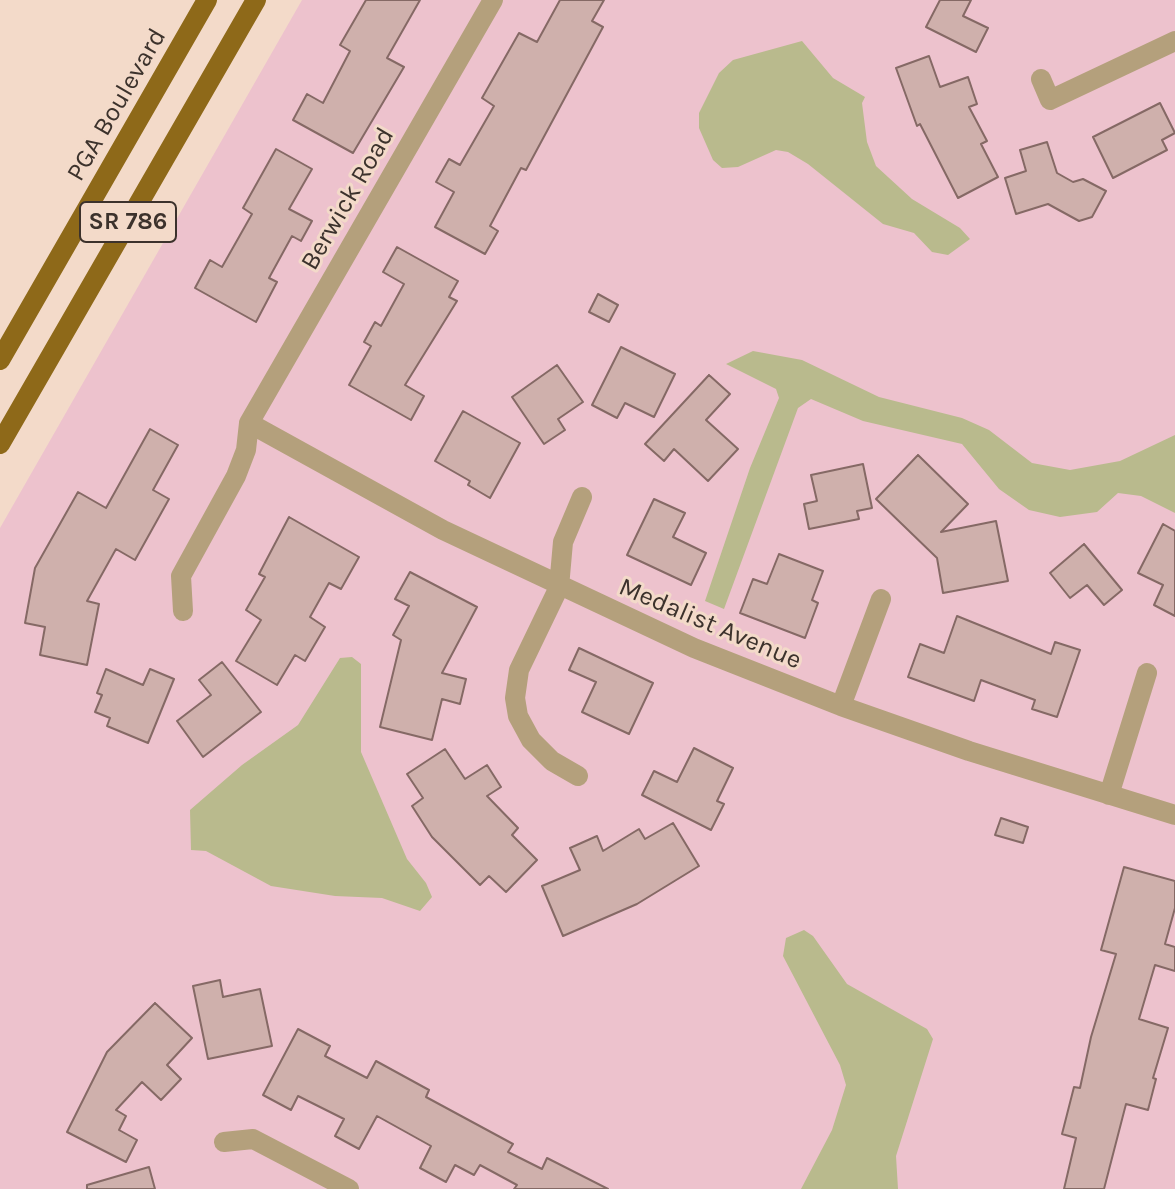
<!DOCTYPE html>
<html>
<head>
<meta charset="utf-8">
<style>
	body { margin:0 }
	canvas { display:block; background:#f3dac9 }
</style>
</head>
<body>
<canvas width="1175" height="1189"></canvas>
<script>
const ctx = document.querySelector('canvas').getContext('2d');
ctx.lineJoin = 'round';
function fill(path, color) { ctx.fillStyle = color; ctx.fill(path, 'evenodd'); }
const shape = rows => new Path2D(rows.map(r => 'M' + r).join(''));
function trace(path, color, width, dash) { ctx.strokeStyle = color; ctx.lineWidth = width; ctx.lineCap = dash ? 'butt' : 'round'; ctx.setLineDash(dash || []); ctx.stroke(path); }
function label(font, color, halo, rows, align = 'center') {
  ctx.font = font + ' Karla,sans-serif'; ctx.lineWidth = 6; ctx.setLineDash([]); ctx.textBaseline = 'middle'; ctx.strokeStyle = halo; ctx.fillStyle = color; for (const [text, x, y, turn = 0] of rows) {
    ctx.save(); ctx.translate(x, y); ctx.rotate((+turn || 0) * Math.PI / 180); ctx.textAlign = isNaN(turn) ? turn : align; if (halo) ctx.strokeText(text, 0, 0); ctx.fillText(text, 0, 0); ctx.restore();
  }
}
fill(shape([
	[302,0,1175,0,1175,1189,0,1189,0,528]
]), '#edc2cd');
fill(shape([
	[802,41,833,78,865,97,862,103,867,142,876,166,912,199,960,228,970,239,948,255,932,252,914,233,883,224,808,164,788,152,776,150,738,167,722,168,713,160,699,128,699,113,719,73,733,60],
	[753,351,802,360,879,397,962,418,989,430,1032,463,1070,470,1120,461,1175,435,1175,513,1141,496,1118,493,1097,512,1060,517,1029,510,999,489,962,444,863,421,811,399,798,408,724,609,705,601,750,468,779,398,776,389,726,364],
	[352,657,361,664,361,752,407,859,426,883,432,897,420,911,382,898,335,896,271,886,206,851,191,850,190,810,242,765,298,725,340,658],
	[804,930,813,936,847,984,927,1029,933,1039,896,1156,898,1189,801,1189,832,1130,846,1085,840,1065,783,956,786,938]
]), '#b9ba8d');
const building = shape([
	[366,0,420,0,387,58,404,67,353,153,293,120,307,94,323,103,350,51,340,45,366,0],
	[560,0,604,0,592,21,603,27,526,170,521,168,490,226,498,231,485,254,435,227,454,192,436,182,449,159,460,165,494,106,482,98,519,33,537,42,560,0],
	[940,0,971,0,963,16,988,28,976,52,926,27,940,0],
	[929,56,940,87,968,77,977,104,969,107,987,141,981,144,998,177,958,198,920,124,917,126,896,68,929,56],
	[1160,103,1175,133,1162,140,1167,150,1113,178,1093,137,1160,103],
	[1047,142,1057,173,1073,182,1083,179,1106,191,1092,217,1079,221,1048,204,1016,214,1005,178,1026,171,1020,150,1047,142],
	[276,149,312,169,289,209,312,221,301,241,292,236,269,278,277,282,256,322,195,288,210,260,222,267,252,214,243,208,276,149],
	[397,247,458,281,449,297,457,301,405,385,424,396,411,420,349,385,371,346,364,342,375,322,381,326,404,284,383,272,397,247],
	[598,294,618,305,609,322,589,312,598,294],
	[621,347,675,374,654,417,625,403,617,418,592,405,621,347],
	[557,365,583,402,558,419,565,430,544,444,512,397,557,365],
	[709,375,730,394,706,420,738,449,708,481,674,449,664,461,645,444,709,375],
	[463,411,520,443,490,498,468,485,470,481,435,461,463,411],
	[150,429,178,445,153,490,169,499,135,560,116,549,87,601,99,604,87,665,40,655,45,627,25,623,35,568,78,492,106,508,150,429],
	[918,455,968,504,941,532,996,521,1008,581,943,593,937,558,876,499,918,455],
	[863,464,872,508,857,511,859,519,809,529,804,504,817,501,811,475,863,464],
	[654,499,685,513,673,537,706,553,691,585,627,555,654,499],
	[289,517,359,557,341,589,329,583,310,617,325,627,305,661,295,655,277,685,236,661,261,620,246,610,265,577,259,574,289,517],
	[1163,524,1175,531,1175,616,1154,605,1163,585,1138,573,1163,524],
	[1084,544,1122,590,1104,605,1087,585,1070,598,1050,573,1084,544],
	[779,554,823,571,812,600,818,603,805,638,740,613,753,579,767,584,779,554],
	[410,572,477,607,442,673,466,679,460,704,442,699,432,740,380,727,401,640,393,635,409,606,395,599,410,572],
	[957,616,1051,654,1055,642,1080,650,1057,717,1032,709,1035,700,981,680,974,701,908,677,920,644,944,653,957,616],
	[579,648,653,683,629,734,582,712,596,682,569,670,579,648],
	[222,662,261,712,203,757,177,721,211,695,199,680,222,662],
	[106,669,143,685,150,669,174,679,148,743,107,726,110,718,95,712,102,695,97,693,106,669],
	[694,748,733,768,717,801,724,804,711,830,642,795,654,771,677,782,694,748],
	[445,749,465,779,487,765,501,787,487,796,518,828,512,835,537,860,506,892,489,876,480,885,432,837,412,806,423,798,407,774,445,749],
	[1001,818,1028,827,1023,843,995,835,1001,818],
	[673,823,699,866,637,904,563,936,542,886,580,870,570,848,597,836,603,851,639,829,645,839,673,823],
	[1124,867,1175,881,1175,908,1165,944,1175,947,1175,971,1155,965,1139,1019,1168,1028,1153,1078,1156,1079,1148,1110,1126,1104,1104,1189,1064,1189,1076,1138,1062,1134,1074,1087,1080,1088,1091,1037,1116,954,1101,950,1124,867],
	[220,980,223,997,260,989,272,1046,208,1059,193,986,220,980],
	[155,1003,192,1038,167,1065,181,1079,161,1100,142,1082,116,1110,126,1116,119,1130,137,1140,126,1162,67,1132,107,1052,155,1003],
	[298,1029,330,1046,325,1056,367,1078,376,1061,429,1090,426,1097,513,1144,508,1152,542,1169,547,1158,608,1189,514,1189,517,1185,480,1165,474,1175,455,1165,446,1182,420,1168,431,1146,377,1116,359,1149,335,1136,344,1119,298,1096,291,1110,263,1095,298,1029],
	[149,1167,155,1189,87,1189,87,1185,149,1167]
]);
fill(building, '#cfb0ac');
trace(building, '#856965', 2);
trace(shape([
	[1041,79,1050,100,1175,41],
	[249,423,443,530,694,648,841,706,969,751,1175,815],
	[183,611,181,576,236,476,246,450,249,423,493,0],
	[841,706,881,599],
	[578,776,552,761,531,740,518,716,515,698,519,670,559,587,563,542,582,497],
	[1109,795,1147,673],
	[224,1142,253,1139,349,1189]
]), '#b4a07c', 20);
trace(shape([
	[0,360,207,0],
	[0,444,256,0]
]), '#8e6919', 20);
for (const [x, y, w] of [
	[128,222,96]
]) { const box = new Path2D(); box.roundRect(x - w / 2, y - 20, w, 40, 6); ctx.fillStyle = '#f3dac9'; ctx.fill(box); trace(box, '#3c322c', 2); }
label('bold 24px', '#3c322c', null, [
	["SR 786",128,222]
]);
label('26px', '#3c322c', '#f3dac9', [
	["PGA Boulevard",117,105,-60],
	["Berwick Road",348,199,-60],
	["Medalist Avenue",710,624,23]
]);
</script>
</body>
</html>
